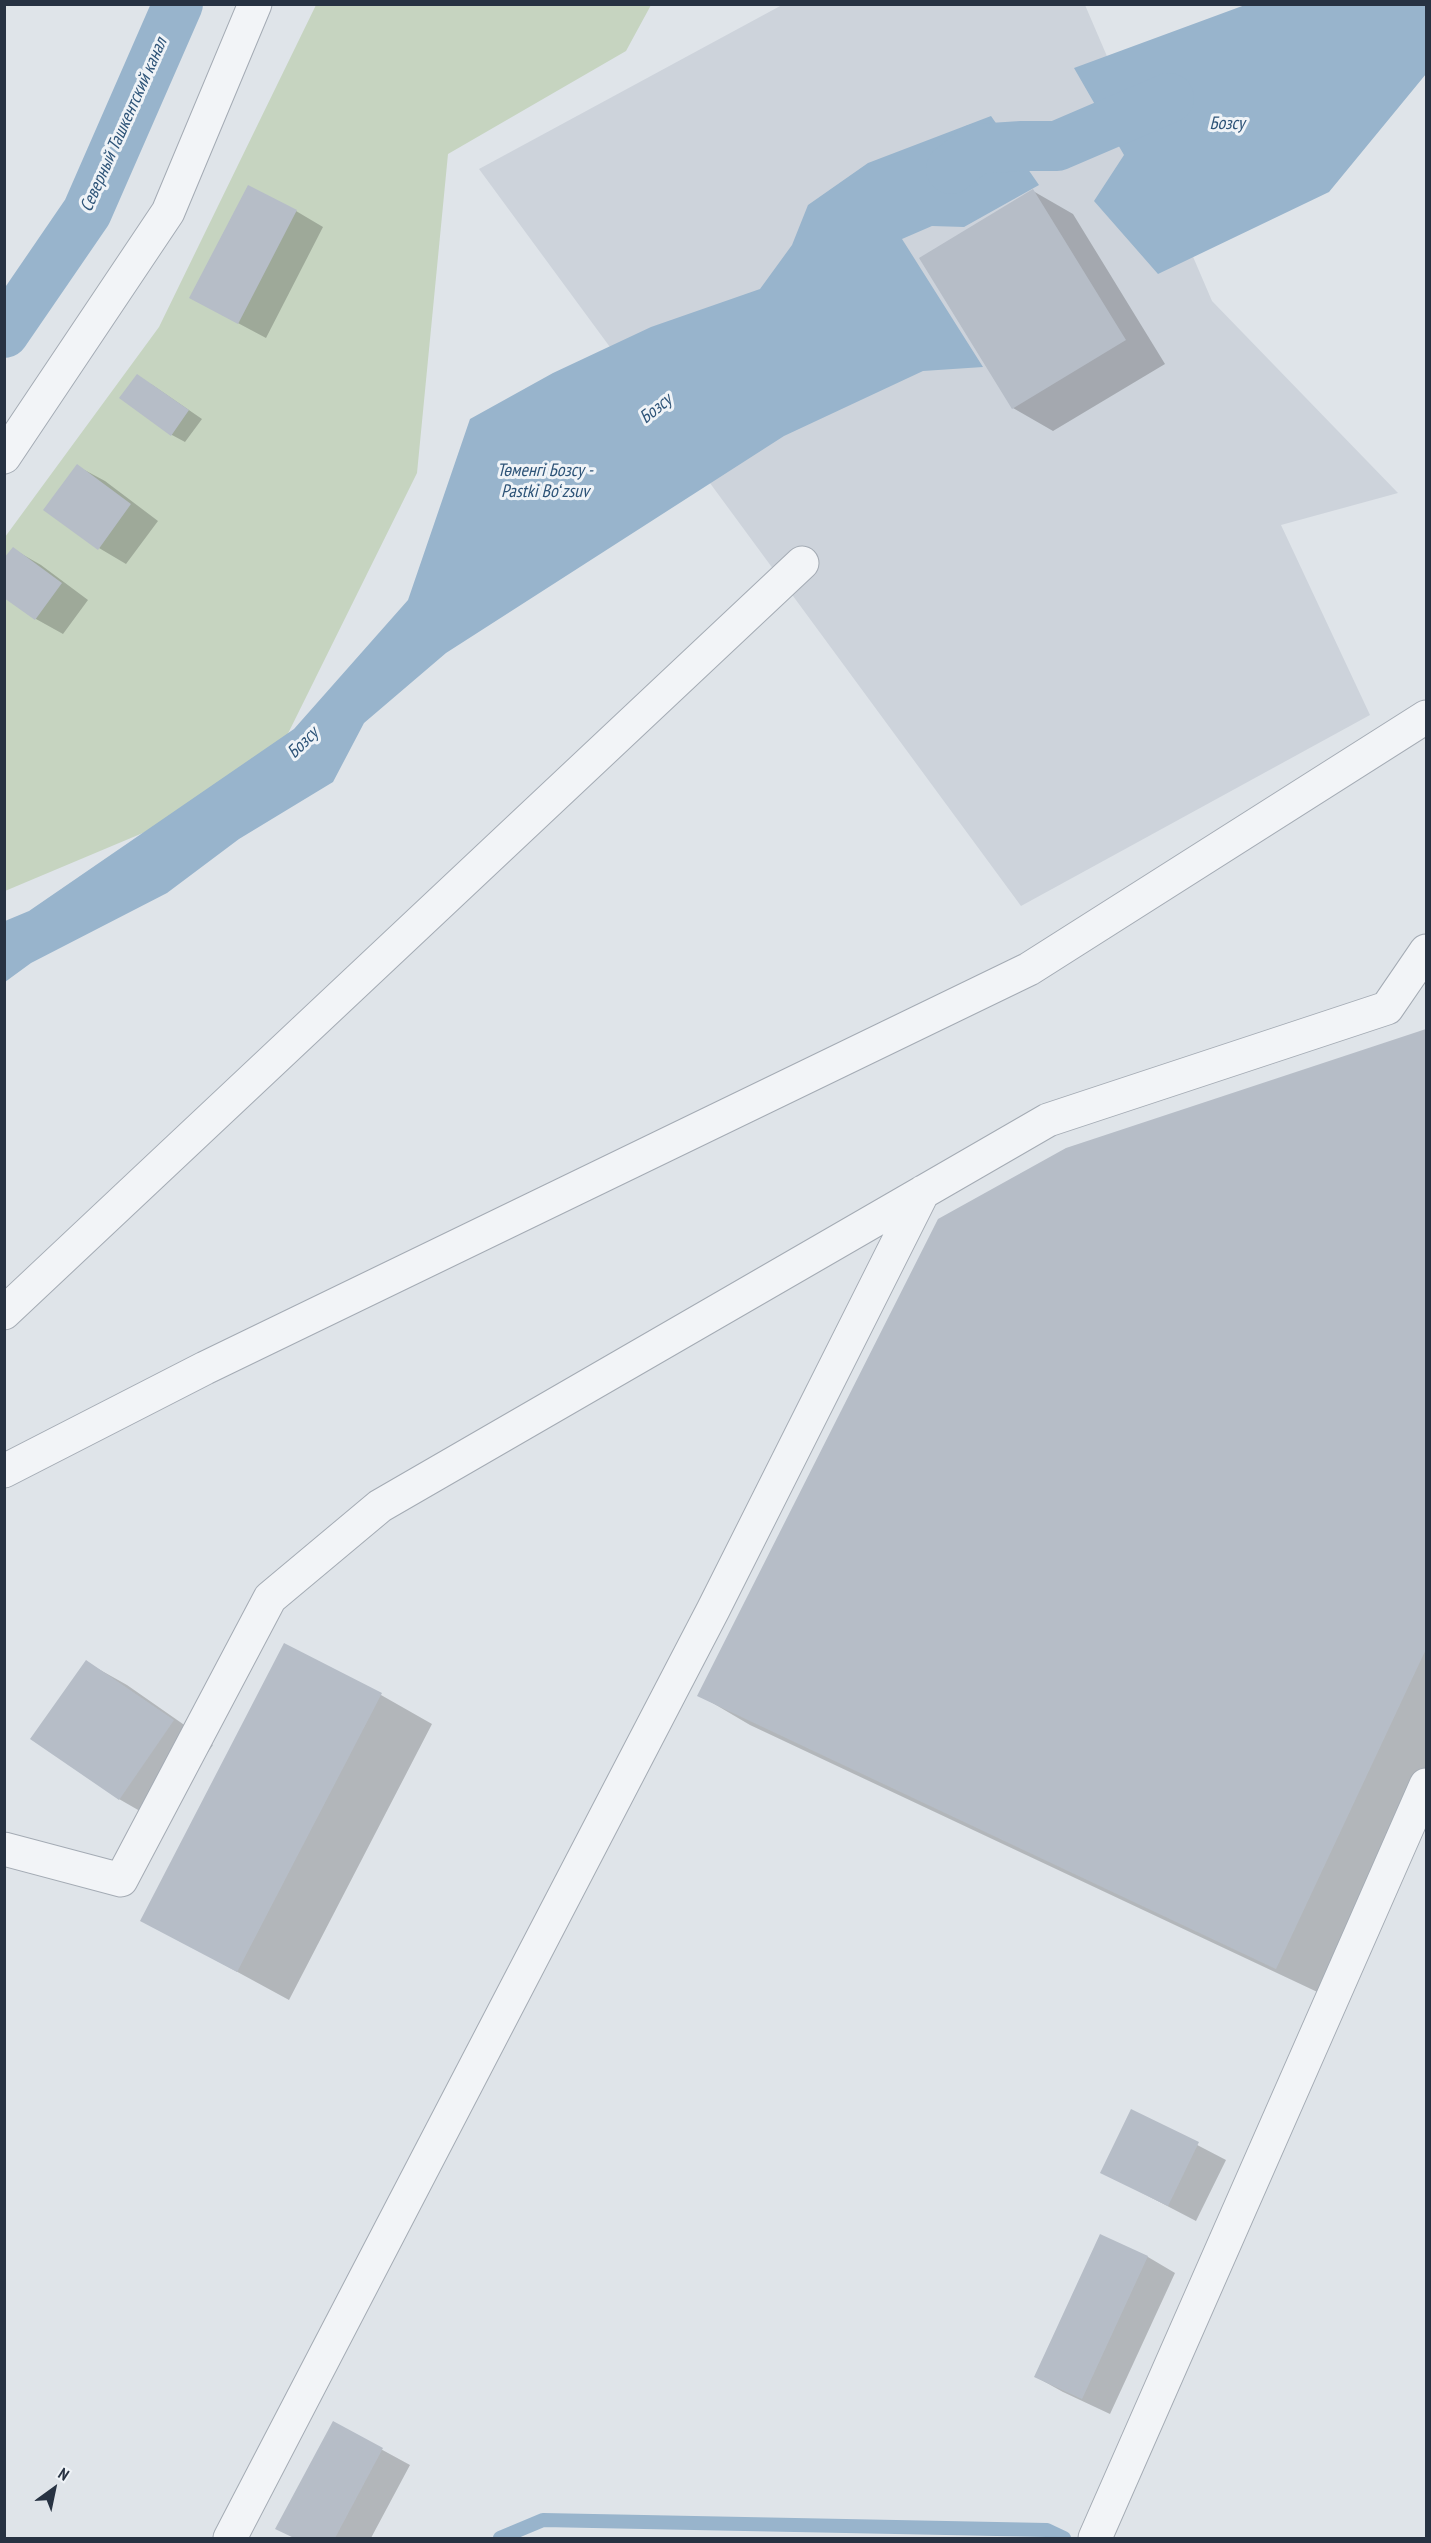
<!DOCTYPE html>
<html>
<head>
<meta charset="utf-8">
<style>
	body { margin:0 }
	#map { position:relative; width:1431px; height:2543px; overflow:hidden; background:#dfe4e9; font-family:"PT Sans Narrow",sans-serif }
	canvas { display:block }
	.frame { position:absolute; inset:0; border:6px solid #273242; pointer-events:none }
	.north { position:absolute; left:24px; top:2459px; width:60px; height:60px; -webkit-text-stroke:4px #eff3f7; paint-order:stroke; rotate:33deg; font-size:16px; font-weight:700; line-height:24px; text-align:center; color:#273242 }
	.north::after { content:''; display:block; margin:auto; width:21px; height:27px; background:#273242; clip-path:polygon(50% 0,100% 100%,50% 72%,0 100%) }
</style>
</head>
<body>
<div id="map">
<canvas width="1431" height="2543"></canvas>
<div class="frame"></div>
<div class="north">N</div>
</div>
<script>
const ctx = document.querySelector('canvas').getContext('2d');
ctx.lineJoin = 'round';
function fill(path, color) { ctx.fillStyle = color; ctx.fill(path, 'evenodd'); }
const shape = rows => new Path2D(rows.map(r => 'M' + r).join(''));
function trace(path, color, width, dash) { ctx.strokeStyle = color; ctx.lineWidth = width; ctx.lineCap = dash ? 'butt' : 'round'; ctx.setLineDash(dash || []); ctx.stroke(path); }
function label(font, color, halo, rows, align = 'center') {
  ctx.font = font + ' "PT Sans Narrow",sans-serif'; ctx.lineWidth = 6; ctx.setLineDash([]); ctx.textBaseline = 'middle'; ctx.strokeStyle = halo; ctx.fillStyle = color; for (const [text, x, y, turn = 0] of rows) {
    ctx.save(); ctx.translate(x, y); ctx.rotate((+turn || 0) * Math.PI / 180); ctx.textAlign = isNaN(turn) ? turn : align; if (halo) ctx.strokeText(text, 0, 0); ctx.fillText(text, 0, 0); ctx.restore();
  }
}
fill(shape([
	[782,5,1085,5,1212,301,1398,493,1281,525,1370,715,1021,906,479,169]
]), '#cdd3db');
fill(shape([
	[316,5,651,5,626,51,448,154,417,473,264,782,5,891,5,537,159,327]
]), '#c6d4c0');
fill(shape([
	[1245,5,1426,5,1426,74,1329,192,1158,274,1094,201,1124,155,1074,68],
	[991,116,1039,185,964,227,932,226,902,239,983,367,923,371,784,436,446,653,364,723,333,782,239,839,167,893,31,963,5,982,5,921,29,911,294,729,408,600,470,419,553,373,651,327,760,289,792,245,808,205,868,163]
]), '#98b4cc');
fill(shape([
	[1033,191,1073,214,1165,364,1053,431,1013,408],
	[296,211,323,227,266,338,219,313],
	[151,384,202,419,185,442,172,435],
	[77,466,105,481,158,521,126,564,99,548],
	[13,549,41,565,88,600,63,634,36,619],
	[1426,1030,1426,1787,1328,1997,750,1725,699,1695,1066,1149],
	[285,1645,381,1695,432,1724,289,2000,142,1920],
	[86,1662,127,1685,213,1745,159,1822,119,1799],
	[1132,2111,1226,2160,1196,2221,1102,2172],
	[1101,2236,1148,2257,1175,2273,1110,2414,1063,2392,1036,2377],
	[333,2423,410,2465,371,2538,295,2538,277,2528]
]), '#0003');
trace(shape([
	[500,2538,543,2520,1047,2530,1064,2538]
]), '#98b4cc', 14);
trace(shape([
	[951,169,976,149,1022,146,1057,146,1169,98],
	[4,333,87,212,178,4]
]), '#98b4cc', 50);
fill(shape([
	[248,185,297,210,238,324,189,298],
	[1033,189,1126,340,1012,409,919,258],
	[137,374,189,410,171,436,119,398],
	[77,464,131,504,98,550,43,510],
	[13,547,62,583,35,620,4,598,4,558],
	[1426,1029,1426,1649,1276,1969,697,1696,938,1219,1066,1148],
	[284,1643,382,1693,237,1972,140,1921],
	[86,1660,174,1720,119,1800,30,1739],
	[1131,2109,1199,2142,1168,2206,1100,2173],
	[1100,2234,1148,2256,1082,2399,1034,2377],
	[333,2421,383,2448,335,2538,294,2538,275,2529]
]), '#b6bdc7');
const minor = shape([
	[4,457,168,212,255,4],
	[4,1313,802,563],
	[4,1471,205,1368,1029,969,1426,717],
	[4,1849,121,1880,270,1598,380,1506,1048,1120,1387,1008,1426,951],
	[230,2538,713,1610,923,1192],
	[1095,2538,1426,1785]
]);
trace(minor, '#a4abb4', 35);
trace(minor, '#f2f4f7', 33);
label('italic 18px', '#2e5478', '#eff3f7', [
	["Бозсу",1227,124],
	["Северный Ташкентский канал",124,125,-66],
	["Бозсу",656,409,-39],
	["Төменгі Бозсу -",545,471],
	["Pastki Boʻzsuv",545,492],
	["Бозсу",303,743,-45]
]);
</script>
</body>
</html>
